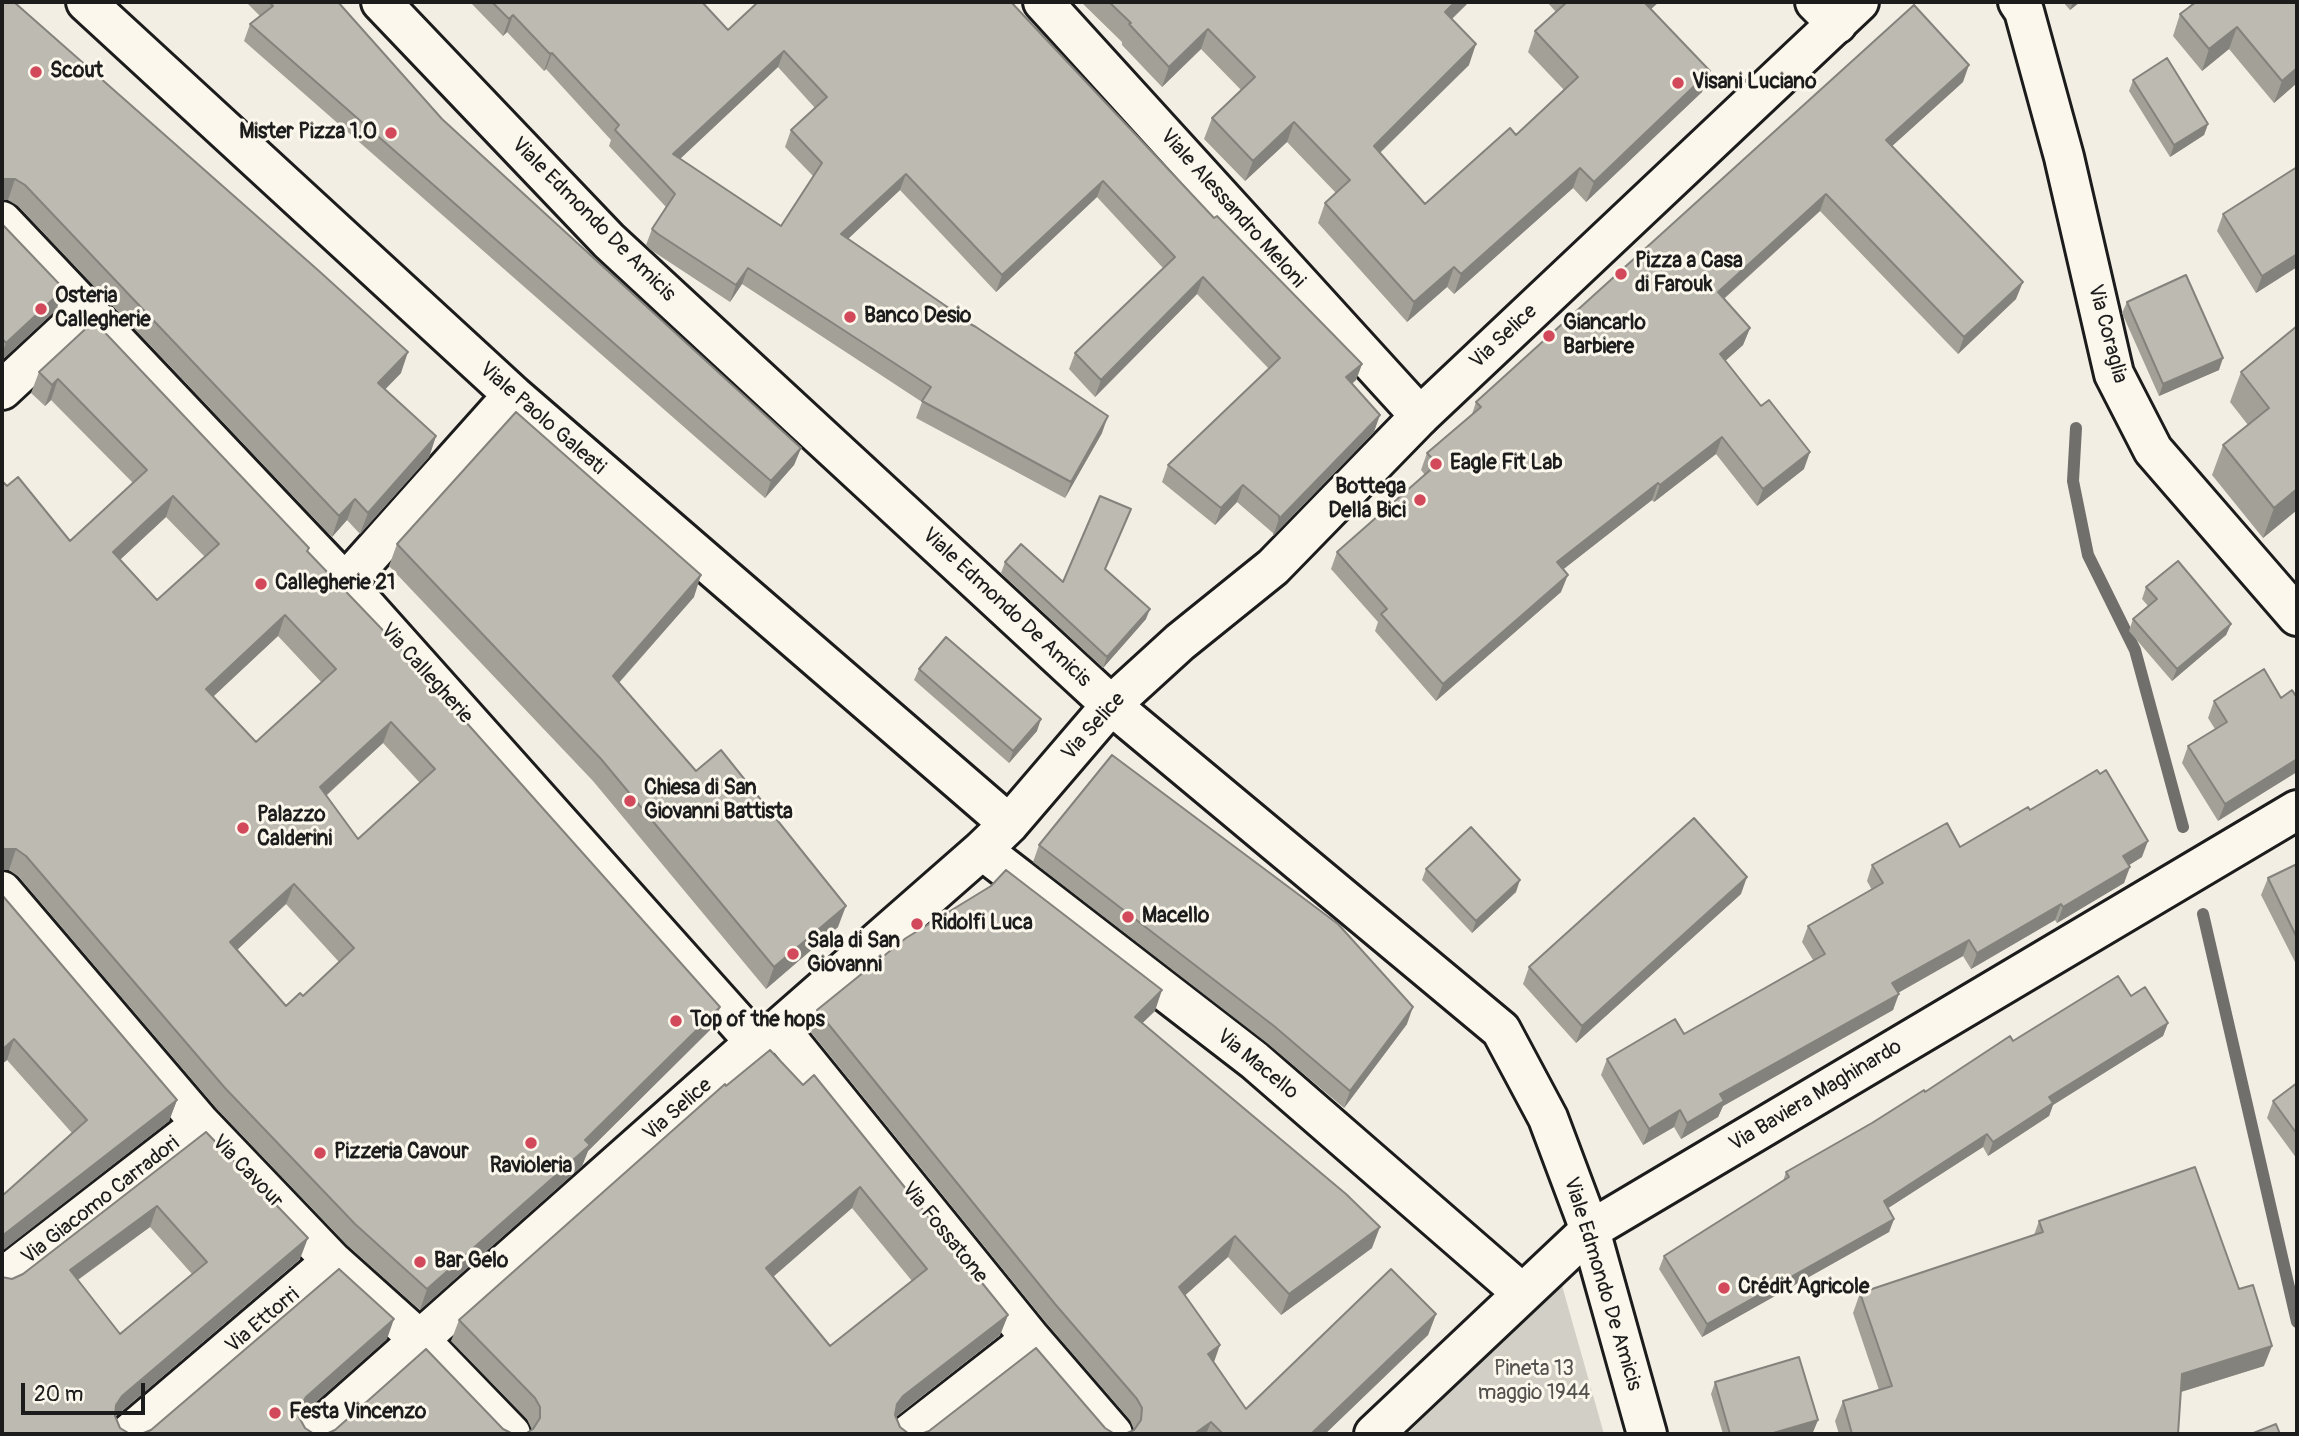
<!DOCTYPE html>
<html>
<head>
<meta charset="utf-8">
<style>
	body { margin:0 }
	#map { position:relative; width:2299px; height:1436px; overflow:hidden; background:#f2eee4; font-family:Pangolin,sans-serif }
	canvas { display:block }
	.frame { position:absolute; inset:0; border:4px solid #1c1c1c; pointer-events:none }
	.scale { position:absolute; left:21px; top:1383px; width:124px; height:32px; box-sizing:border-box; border:4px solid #1c1c1c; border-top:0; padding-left:9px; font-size:21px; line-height:24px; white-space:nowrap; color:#1c1c1c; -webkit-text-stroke:5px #fbf7ec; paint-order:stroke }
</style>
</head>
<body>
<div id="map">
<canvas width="2299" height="1436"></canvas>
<div class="frame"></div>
<div class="scale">20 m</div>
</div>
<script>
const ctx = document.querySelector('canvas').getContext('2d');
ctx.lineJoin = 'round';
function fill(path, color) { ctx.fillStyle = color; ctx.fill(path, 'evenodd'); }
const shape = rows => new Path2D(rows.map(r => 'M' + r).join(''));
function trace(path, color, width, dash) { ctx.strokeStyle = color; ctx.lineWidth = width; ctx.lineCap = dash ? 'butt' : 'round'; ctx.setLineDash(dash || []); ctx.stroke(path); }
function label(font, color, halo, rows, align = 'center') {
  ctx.font = font + ' Pangolin,sans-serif'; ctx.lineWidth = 6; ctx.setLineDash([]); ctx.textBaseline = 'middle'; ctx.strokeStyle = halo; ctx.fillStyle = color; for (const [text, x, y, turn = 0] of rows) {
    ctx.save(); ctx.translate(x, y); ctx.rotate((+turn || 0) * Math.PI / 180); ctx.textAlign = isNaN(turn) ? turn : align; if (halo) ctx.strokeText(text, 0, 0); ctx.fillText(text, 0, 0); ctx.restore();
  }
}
fill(shape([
	[1561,1282,1604,1434,1407,1434]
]), '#d2cfc6');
trace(shape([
	[2076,428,2073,481,2088,555,2135,650,2183,827],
	[2203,914,2297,1322]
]), '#716f6b', 12);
const pedestrian = shape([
	[2,390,86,312]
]);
const minor = shape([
	[86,2,513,395,1009,824],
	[1043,2,1420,416],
	[1815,2,1837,24],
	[2018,2,2024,11,2064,157,2114,374,2153,450,2297,616],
	[2,221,345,583,755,1042],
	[345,583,513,395],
	[982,850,1254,1060,1522,1293],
	[2,891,201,1124,332,1261,419,1339,511,1434],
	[779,1028,1031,1339,1113,1434],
	[2,1278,201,1124],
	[129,1434,332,1261],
	[313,1434,755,1042,779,1028,982,850,1009,824,1111,705],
	[909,1434,1031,1339],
	[1374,1434,1590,1230,2297,810]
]);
const tertiary = shape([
	[381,2,609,241,1111,705,1501,1030,1548,1118,1590,1230,1647,1434],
	[1111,705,1180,642,1273,567,1420,416,1859,2]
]);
trace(pedestrian, '#1c1c1c', 44);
trace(minor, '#1c1c1c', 44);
trace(tertiary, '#1c1c1c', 44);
trace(pedestrian, '#fbf7ec', 38);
trace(minor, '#fbf7ec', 38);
trace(tertiary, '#fbf7ec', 38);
fill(shape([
	[2,2,401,373,385,389,436,436,429,457,360,534,347,520,332,537,18,206,8,200,2,200],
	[246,2,338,2,442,119,801,448,794,465,765,498,244,41,250,24,260,16],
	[470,2,702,2,728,30,1214,218,1362,364,1356,380,1352,384,1374,432,1273,536,1273,533,1237,502,1215,525,1162,482,1168,465,1269,369,1197,294,1095,397,1069,369,1075,353,1163,268,1097,197,996,292,900,190,848,239,958,317,1102,433,1065,498,916,418,922,402,742,284,730,302,651,250,646,245,652,229,666,207,609,146,611,140,546,69,544,71,507,32,503,36],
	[778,67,815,108,791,130,785,147,813,176,781,226,680,159],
	[1081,2,1469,2,1452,19,1469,65,1380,153,1425,204,1516,135,1564,90,1528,52,1535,31,1556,12,1547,2,1659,2,1651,9,1702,92,1586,202,1573,188,1454,294,1447,287,1407,322,1318,223,1325,203,1336,193,1287,142,1245,181,1204,139,1212,118,1241,90,1201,49,1162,87,1122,45,1122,42],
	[2063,2,2080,2,2070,10],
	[2193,2,2297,2,2297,83,2274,103,2229,49,2202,71,2173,36,2180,14,2191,5],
	[2133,80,2208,124,2204,135,2170,157,2129,91],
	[1963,82,1892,146,2016,299,1958,354,1820,211,1724,299,1750,328,1743,345,1725,361,1804,469,1757,506,1716,454,1654,502,1652,500,1563,569,1561,592,1436,701,1375,631,1378,622,1331,569,1337,552,1425,475,1421,470,1427,453,1472,414,1476,402],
	[2223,214,2297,267,2256,293,2217,231],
	[2,224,64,289,56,310,2,360],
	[2127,302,2219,370,2159,396,2122,313],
	[94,321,308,553,720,1007,713,1027,588,1151,582,1166,420,1310,347,1245,217,1109,19,877,9,870,7,486,70,541,133,483,51,400,45,406,31,393,39,372],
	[166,517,205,557,157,600,120,559],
	[278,636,322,683,256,742,213,696],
	[383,743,420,783,358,839,326,796],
	[286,904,339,962,303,996,286,1006,237,950],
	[2297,326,2297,510,2263,538,2212,475,2223,445,2248,425,2230,402,2241,372],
	[1131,509,1105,570,1146,619,1103,668,1001,573,1005,562,1063,582],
	[397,544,694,597,619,683,696,771,838,927,766,989,593,781,389,566],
	[2146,587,2231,624,2226,635,2172,681,2129,631,2133,619,2148,606,2142,599],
	[919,669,1037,731,1009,763,914,680],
	[2281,698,2218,821,2182,763,2188,746,2215,729,2208,718,2214,701],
	[2030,810,2142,857,2129,865,2124,883,2057,923,2055,920,1971,969,1963,956,1898,993,1893,1010,1723,1106,1718,1117,1681,1139,1674,1127,1643,1145,1601,1075,1607,1059,1684,1034,1813,960,1802,942,1808,926,1872,890,1867,881,1872,865,1960,847],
	[1039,845,1407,1024,1344,1108,1267,1043,1033,862],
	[2297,864,2297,961,2295,962,2261,895,2268,878],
	[1426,869,1516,892,1472,933,1422,880],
	[1741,894,1576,1043,1523,984,1529,967],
	[2,895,177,1100,169,1121,2,1251,2,1196,72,1133,7,1060,2,1064],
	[2131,996,2168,1023,2163,1036,2053,1105,2049,1116,1988,1156,1983,1147,1888,1208,1894,1219,1889,1232,1702,1337,1659,1269,1664,1256,1783,1181,1786,1172,2013,1041],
	[817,1010,1155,1011,1142,1023,1372,1248,1281,1315,1228,1257,1185,1295,1214,1362,1246,1409,1436,1314,1428,1335,1325,1434,1125,1434,1134,1430,1130,1420,1048,1325,810,1031],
	[770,1050,1008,1315,1000,1335,896,1417,900,1427,909,1434,525,1434,532,1430,527,1419,451,1341,459,1320,726,1086],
	[852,1208,912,1281,830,1346,773,1277],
	[2297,1083,2297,1159,2267,1118,2273,1101],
	[206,1132,300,1259,115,1417,120,1428,130,1434,2,1434,12,1279,23,1274],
	[150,1227,192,1274,120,1334,78,1280],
	[2039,1221,2264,1366,2181,1392,2178,1434,1839,1434,1835,1421,1843,1401,1879,1390,1853,1313,1860,1293,2034,1235],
	[1715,1382,1818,1420,1813,1432,1806,1434,1723,1434,1711,1394]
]), '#a3a098');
fill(shape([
	[1455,2,1469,2,1438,32,1445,12],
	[1644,2,1659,2,1636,22],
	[2073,2,2080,2,2070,10],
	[513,15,507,32,503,36,509,19],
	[2237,27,2229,49,2202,71,2209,49],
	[1208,29,1201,49,1162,87,1169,67],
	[1476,44,1469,65,1366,166,1374,146],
	[784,51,778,67,667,171,673,154],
	[552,53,546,69,544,71,550,54],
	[1969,65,1963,82,1880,157,1886,140],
	[2297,68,2297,83,2274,103,2282,81],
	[1710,71,1702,92,1586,202,1594,182],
	[1294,122,1287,142,1245,181,1253,161],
	[2208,124,2204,135,2170,157,2174,145],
	[1580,168,1573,188,1454,294,1461,274],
	[906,174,900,190,835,251,841,234],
	[4,179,15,179,8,200,2,200,2,180],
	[1103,181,1097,197,996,292,1002,275],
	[1826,194,1820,211,1712,309,1718,292],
	[2297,254,2297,267,2256,293,2262,276],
	[1454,267,1447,287,1407,322,1414,302],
	[748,268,742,284,730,302,736,285],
	[1203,277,1197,294,1095,397,1101,380],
	[2023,282,2016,299,1958,354,1964,337],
	[64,289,56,310,2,360,2,354,6,343],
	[1750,328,1743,345,1714,371,1720,354],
	[408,352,401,373,371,404,378,383],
	[2223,358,2219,370,2159,396,2163,384],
	[1362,364,1356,380,1339,394,1346,377],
	[58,379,51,400,45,406,52,385],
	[1380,415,1374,432,1273,536,1279,519],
	[1108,416,1102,433,1065,498,1071,482],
	[436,436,429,457,360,534,368,513],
	[1722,437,1716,454,1654,502,1660,485],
	[801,448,794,465,765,498,771,481],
	[1810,452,1804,469,1757,506,1763,489],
	[1658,483,1652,500,1551,579,1557,562],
	[1243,485,1237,502,1215,525,1221,508],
	[2297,489,2297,510,2263,538,2274,508],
	[173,496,166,517,106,573,113,552],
	[355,499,347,520,332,537,339,516],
	[701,575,694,597,605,698,613,676],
	[1568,575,1561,592,1436,701,1443,684],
	[1150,609,1146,619,1103,668,1107,657],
	[285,615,278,636,199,710,206,689],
	[2231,624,2226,635,2172,681,2177,669],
	[1041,719,1037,731,1009,763,1013,751],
	[391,722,383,743,312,808,320,787],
	[2297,759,2297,772,2218,821,2225,804],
	[2148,841,2142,857,2118,872,2123,856],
	[5,849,16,849,9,870,2,870,2,850],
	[2130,867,2124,883,2057,923,2063,907],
	[1747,877,1741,894,1576,1043,1582,1026],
	[1520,880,1516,892,1472,933,1476,921],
	[294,884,286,904,223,963,230,942],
	[2061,904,2055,920,1971,969,1977,953],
	[846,906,838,927,766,989,774,967],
	[1969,940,1963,956,1887,999,1892,983],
	[1162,990,1155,1011,1127,1038,1135,1017],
	[1899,994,1893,1010,1723,1106,1718,1117,1681,1139,1687,1123,1720,1094],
	[720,1007,713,1027,588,1151,582,1166,420,1310,427,1289,585,1140],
	[1413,1007,1407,1024,1344,1108,1350,1091],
	[2168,1023,2163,1036,2053,1105,2049,1116,1988,1156,1993,1142,2049,1097],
	[14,1039,7,1060,2,1064,2,1050],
	[177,1100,169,1121,2,1251,2,1236],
	[1680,1110,1674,1127,1643,1145,1649,1129],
	[1987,1134,1983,1147,1879,1214,1884,1201],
	[860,1187,852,1208,759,1289,766,1268],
	[157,1206,150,1227,62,1291,70,1270],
	[1894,1219,1889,1232,1702,1337,1707,1324],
	[1380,1227,1372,1248,1281,1315,1289,1294],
	[1235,1236,1228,1257,1171,1308,1179,1287],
	[308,1238,300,1259,115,1417,116,1405,122,1396],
	[1436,1314,1428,1335,1325,1434,1311,1434],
	[1008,1315,1000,1335,895,1417,897,1404,903,1396],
	[394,1319,387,1339,298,1418,300,1407,306,1397],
	[1220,1345,1213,1365,1208,1354],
	[2272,1346,2264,1366,2174,1394,2182,1374],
	[1818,1420,1813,1432,1806,1434,1770,1434],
	[1211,1422,1206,1434,1194,1434]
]), '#84827c');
const building = shape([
	[2,2,14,2,319,271,408,352,378,383,436,436,368,513,355,499,339,516,25,185,15,179,4,179,2,180,2,2],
	[269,2,338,2,442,119,801,448,771,481,250,24,273,6,269,2],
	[492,2,702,2,728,30,758,2,1011,2,1214,218,1217,216,1362,364,1346,377,1380,415,1279,519,1279,516,1243,485,1221,508,1168,465,1280,358,1203,277,1101,380,1075,353,1175,257,1103,181,1002,275,906,174,841,234,959,315,957,317,976,327,1108,416,1071,482,922,401,931,387,748,268,736,285,658,234,652,229,675,194,615,130,619,125,552,53,550,54,513,15,509,19,492,2],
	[784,51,827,97,791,130,822,163,781,226,673,154,784,51],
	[1109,2,1455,2,1445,12,1476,44,1374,146,1425,204,1510,128,1516,135,1578,77,1535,31,1567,2,1644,2,1710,71,1594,182,1580,168,1461,274,1454,267,1414,302,1325,203,1350,180,1294,122,1253,161,1212,118,1255,77,1208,29,1169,67,1129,24,1131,23,1109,2],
	[2196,2,2297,2,2297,68,2282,81,2237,27,2209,49,2180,14,2196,2],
	[1914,5,1969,65,1886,140,2023,282,1964,337,1826,194,1718,292,1750,328,1720,354,1761,406,1769,400,1810,452,1763,489,1722,437,1660,485,1658,483,1557,562,1568,575,1443,684,1381,614,1387,609,1337,552,1437,464,1427,453,1481,407,1476,402,1914,5],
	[2167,58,2208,124,2174,145,2133,80,2167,58],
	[2297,167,2297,254,2262,276,2223,214,2297,167],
	[2,224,64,289,6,343,2,338,2,224],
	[2186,275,2223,358,2163,384,2127,302,2186,275],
	[94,321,309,548,307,551,399,647,720,1007,585,1140,590,1145,427,1289,355,1224,225,1088,26,856,16,849,5,849,2,850,2,481,7,486,18,477,70,541,147,470,58,379,52,385,39,372,94,321],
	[173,496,219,544,157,600,113,552,173,496],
	[285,615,336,669,256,742,206,689,285,615],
	[391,722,435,769,358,839,320,787,391,722],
	[294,884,354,948,303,996,300,993,286,1006,230,942,294,884],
	[2297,326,2297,489,2274,508,2223,445,2269,408,2241,372,2297,326],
	[516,412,701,575,613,676,696,771,721,750,846,906,774,967,601,759,397,544,516,412],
	[1100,496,1131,509,1105,569,1150,609,1107,657,1005,562,1021,544,1063,582,1100,496],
	[2178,561,2231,624,2177,669,2133,619,2157,599,2146,587,2178,561],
	[946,637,1041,719,1013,751,919,669,946,637],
	[2264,669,2281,698,2292,690,2297,698,2297,759,2225,804,2188,746,2227,722,2214,701,2264,669],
	[1112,755,1338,924,1413,1007,1350,1091,1274,1026,1039,845,1112,755],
	[2097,770,2100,774,2106,770,2148,841,2123,856,2130,867,2063,907,2061,904,1977,953,1969,940,1892,983,1899,994,1720,1094,1724,1101,1687,1123,1680,1110,1649,1129,1607,1059,1675,1019,1684,1034,1825,954,1808,926,1883,883,1872,865,1947,823,1960,847,2028,807,2030,810,2097,770],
	[1694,818,1747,877,1582,1026,1529,967,1694,818],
	[1471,827,1520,880,1476,921,1426,869,1471,827],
	[2297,864,2297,938,2268,878,2297,864],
	[1006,870,1162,990,1135,1017,1346,1194,1380,1227,1289,1294,1235,1236,1179,1287,1220,1345,1208,1354,1246,1409,1391,1269,1436,1314,1311,1434,1223,1434,1211,1422,1194,1434,1125,1434,1134,1430,1141,1420,1142,1408,1137,1399,1055,1304,817,1010,906,938,991,886,1006,870],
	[2,895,177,1100,2,1236,2,1196,87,1120,14,1039,2,1050,2,895],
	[2118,976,2131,996,2145,987,2168,1023,2049,1097,2053,1103,1993,1142,1987,1134,1884,1201,1894,1219,1707,1324,1664,1256,1789,1177,1786,1172,1872,1123,1924,1090,1925,1092,2010,1036,2013,1041,2118,976],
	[770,1050,803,1085,814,1075,1008,1315,903,1396,897,1404,895,1415,900,1427,909,1434,917,1434,513,1434,525,1434,533,1429,540,1418,540,1407,535,1398,459,1320,725,1084,726,1086,770,1050],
	[860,1187,927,1269,830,1346,766,1268,860,1187],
	[2297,1083,2297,1134,2273,1101,2297,1083],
	[206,1132,308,1238,122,1396,116,1405,115,1416,120,1428,130,1434,135,1434,2,1434,2,1277,12,1279,23,1274,206,1132],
	[157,1206,207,1262,120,1334,70,1270,157,1206],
	[2195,1167,2239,1289,2253,1285,2272,1346,2182,1374,2178,1434,1852,1434,1843,1401,1892,1386,1860,1293,2043,1232,2039,1221,2195,1167],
	[339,1269,394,1319,306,1397,300,1407,299,1417,305,1428,314,1434,323,1434,141,1434,151,1430,339,1269],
	[1036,1348,1105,1428,1113,1433,1120,1434,921,1434,929,1431,1036,1348],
	[426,1349,503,1429,513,1434,326,1434,335,1430,426,1349],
	[1799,1357,1818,1420,1770,1434,1730,1434,1715,1382,1799,1357],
	[2276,1424,2280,1434,2251,1434,2276,1424]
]);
fill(building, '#bdbab1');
trace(building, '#84827c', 2);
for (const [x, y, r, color] of [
	[36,72,7,"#d1495b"],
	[1678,83,7,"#d1495b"],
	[391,133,7,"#d1495b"],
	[1621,274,7,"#d1495b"],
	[41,309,7,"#d1495b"],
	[850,317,7,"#d1495b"],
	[1549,336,7,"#d1495b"],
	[1436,464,7,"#d1495b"],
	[1420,500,7,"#d1495b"],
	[261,584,7,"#d1495b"],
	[630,801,7,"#d1495b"],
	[243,828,7,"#d1495b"],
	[1128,917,7,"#d1495b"],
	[917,924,7,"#d1495b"],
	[793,954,7,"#d1495b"],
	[676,1021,7,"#d1495b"],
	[531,1143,7,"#d1495b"],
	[320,1153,7,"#d1495b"],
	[420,1262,7,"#d1495b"],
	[1724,1288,7,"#d1495b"],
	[275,1413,7,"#d1495b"]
]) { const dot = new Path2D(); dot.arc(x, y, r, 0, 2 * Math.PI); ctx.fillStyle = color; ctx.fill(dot); trace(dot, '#fbf7ec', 2.5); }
label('bold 21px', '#1c1c1c', '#fbf7ec', [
	["Scout",50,72],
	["Visani Luciano",1692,83],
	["Mister Pizza 1.0",377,133,"right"],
	["Pizza a Casa",1635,262],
	["di Farouk",1635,286],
	["Osteria",55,297],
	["Callegherie",55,321],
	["Banco Desio",864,317],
	["Giancarlo",1563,324],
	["Barbiere",1563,348],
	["Eagle Fit Lab",1450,464],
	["Bottega",1406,488,"right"],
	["Della Bici",1406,512,"right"],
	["Callegherie 21",275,584],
	["Chiesa di San",644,789],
	["Giovanni Battista",644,813],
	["Palazzo",257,816],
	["Calderini",257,840],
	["Macello",1142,917],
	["Ridolfi Luca",931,924],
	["Sala di San",807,942],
	["Giovanni",807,966],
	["Top of the hops",690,1021],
	["Pizzeria Cavour",334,1153],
	["Ravioleria",531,1167,"center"],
	["Bar Gelo",434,1262],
	["Crédit Agricole",1738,1288],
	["Festa Vincenzo",289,1413]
], 'left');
label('21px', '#1c1c1c', '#fbf7ec', [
	["Viale Alessandro Meloni",1232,209,48],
	["Viale Edmondo De Amicis",593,220,45],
	["Via Coraglia",2107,334,75],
	["Via Selice",1504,337,-43],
	["Viale Paolo Galeati",542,419,41],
	["Viale Edmondo De Amicis",1006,608,43],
	["Via Callegherie",426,674,48],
	["Via Selice",1094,727,-48],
	["Via Macello",1257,1065,39],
	["Via Baviera Maghinardo",1816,1096,-31],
	["Via Selice",678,1110,-41],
	["Via Cavour",247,1172,46],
	["Via Giacomo Carradori",101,1201,-38],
	["Via Fossatone",944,1233,51],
	["Viale Edmondo De Amicis",1602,1284,73],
	["Via Ettorri",263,1321,-40]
]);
label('21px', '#53524f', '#fbf7ec', [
	["Pineta 13",1534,1370],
	["maggio 1944",1534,1394]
]);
</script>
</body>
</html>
